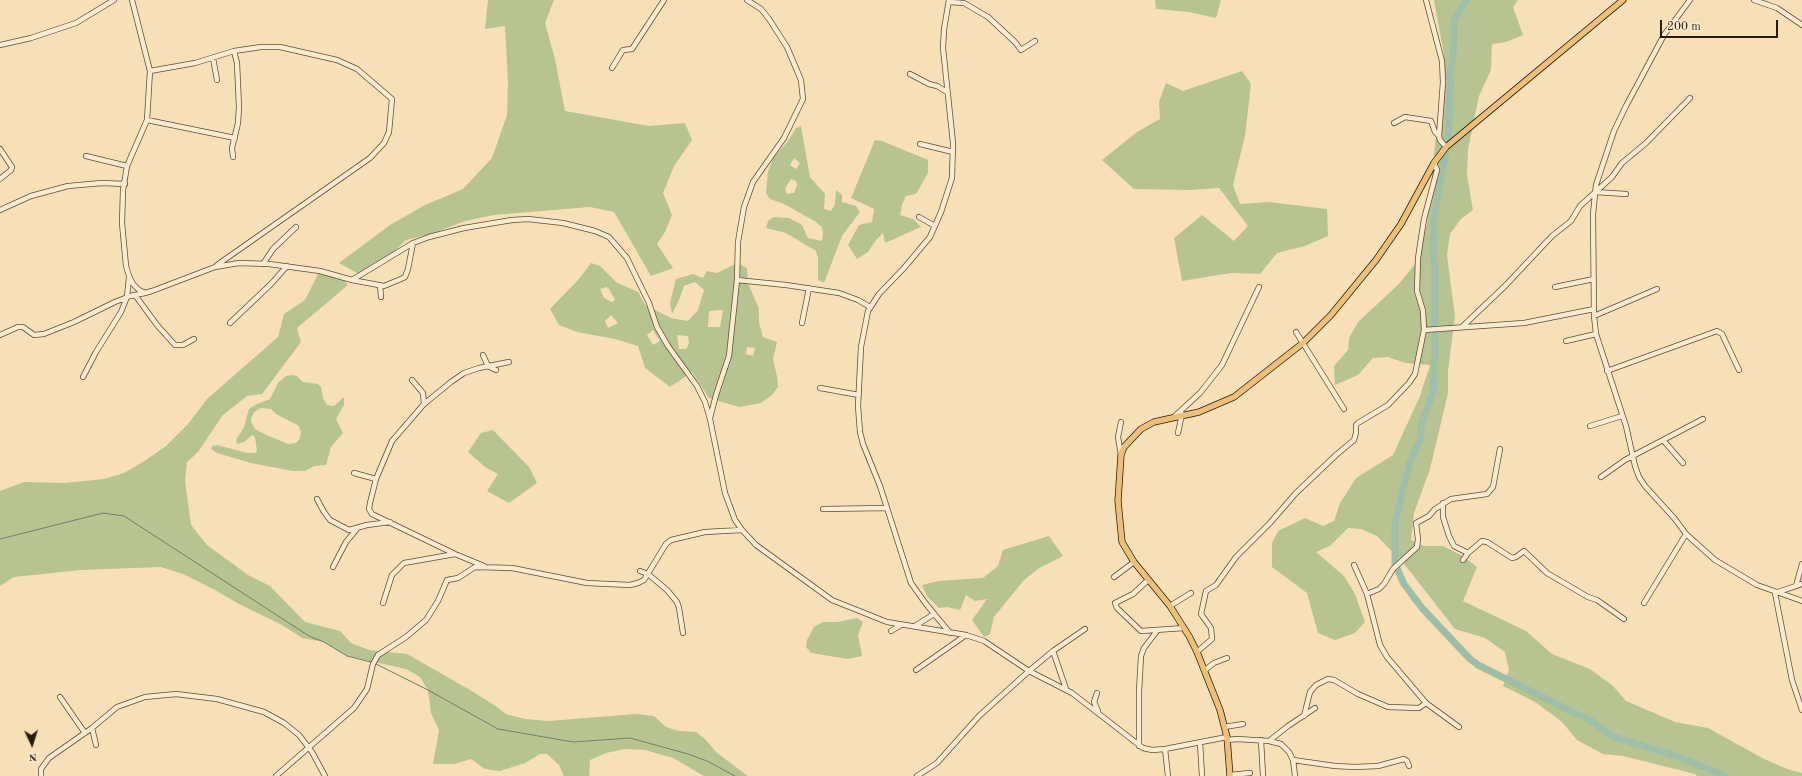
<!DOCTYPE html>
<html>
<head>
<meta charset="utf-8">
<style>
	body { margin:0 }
	#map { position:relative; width:1802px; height:776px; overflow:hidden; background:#f7e0b7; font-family:"Old Standard TT",serif }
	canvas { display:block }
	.north { position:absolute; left:12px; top:724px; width:40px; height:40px; -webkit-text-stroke:3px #faebd0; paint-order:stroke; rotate:176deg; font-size:11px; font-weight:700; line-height:16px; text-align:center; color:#291b09 }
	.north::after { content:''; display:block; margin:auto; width:14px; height:18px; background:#291b09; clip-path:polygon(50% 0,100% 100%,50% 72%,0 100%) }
	.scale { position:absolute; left:1660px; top:20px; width:118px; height:18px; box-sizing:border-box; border:2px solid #291b09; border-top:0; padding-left:5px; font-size:12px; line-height:14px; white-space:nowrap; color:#291b09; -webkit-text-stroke:3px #faebd0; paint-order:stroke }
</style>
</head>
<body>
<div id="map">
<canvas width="1802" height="776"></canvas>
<div class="north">N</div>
<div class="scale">200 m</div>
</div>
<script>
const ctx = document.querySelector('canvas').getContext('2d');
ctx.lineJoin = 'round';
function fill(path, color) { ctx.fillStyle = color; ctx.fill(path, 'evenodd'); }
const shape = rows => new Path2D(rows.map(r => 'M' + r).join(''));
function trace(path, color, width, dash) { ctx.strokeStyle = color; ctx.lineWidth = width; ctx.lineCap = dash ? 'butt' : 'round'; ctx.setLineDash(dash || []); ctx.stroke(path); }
fill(shape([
	[488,0,554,0,545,23,555,59,565,111,649,126,685,123,692,140,674,166,663,193,672,215,665,232,657,244,673,268,651,276,614,212,590,207,494,215,465,221,434,233,406,240,389,256,361,275,339,263,390,225,425,205,463,189,492,158,507,115,508,82,505,26,485,29],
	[1155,0,1221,0,1216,18,1189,12,1156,9],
	[1434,0,1518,0,1513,7,1523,35,1506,42,1492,44,1491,70,1479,96,1468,149,1467,175,1473,210,1461,219,1450,234,1447,255,1455,317,1448,371,1448,393,1430,469,1414,513,1411,540,1424,546,1443,546,1463,556,1477,567,1463,601,1526,631,1552,654,1590,669,1613,686,1626,701,1675,722,1708,728,1764,759,1787,769,1802,773,1802,776,1697,776,1695,774,1623,756,1603,754,1577,740,1561,721,1535,702,1503,686,1509,670,1505,652,1485,638,1455,629,1405,565,1377,536,1361,529,1348,528,1330,546,1316,552,1344,576,1355,594,1365,622,1355,633,1335,640,1318,633,1307,593,1272,567,1272,543,1278,531,1305,518,1323,526,1334,521,1340,503,1356,478,1393,455,1420,396,1430,365,1406,363,1388,357,1373,358,1358,375,1335,385,1334,366,1348,350,1349,338,1358,322,1399,284,1415,264,1427,224,1444,55],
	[1242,71,1251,84,1245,136,1233,185,1240,204,1269,202,1327,209,1328,236,1305,246,1277,253,1260,274,1231,273,1182,281,1174,238,1202,215,1234,241,1248,226,1219,188,1190,190,1134,189,1102,160,1137,132,1160,119,1159,102,1166,83,1183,91],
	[801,126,810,177,825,194,824,209,831,211,835,204,836,190,842,195,842,202,856,206,860,212,842,236,824,283,818,280,818,258,816,251,786,233,766,228,768,221,774,217,789,218,802,225,808,238,822,241,823,234,822,227,816,222,784,204,770,199,766,193,768,172,773,158,788,141,796,128],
	[794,158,800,163,796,169,790,165],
	[791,179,796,181,797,185,794,193,787,194,785,189],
	[875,140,882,141,928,160,928,173,916,194,906,196,902,205,900,215,913,219,921,227,885,243,883,233,876,240,868,252,857,259,848,245,859,225,872,222,874,209,851,198],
	[591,263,600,266,616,282,638,292,645,305,671,318,688,321,698,310,704,290,695,282,684,286,679,300,672,314,670,303,676,279,693,274,703,278,707,271,717,273,737,263,747,268,748,283,759,309,759,323,763,337,777,342,773,359,777,376,778,387,772,395,761,403,739,407,709,398,692,372,670,387,645,368,638,346,615,339,577,332,559,325,550,309,578,280],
	[606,287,609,289,615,300,612,302,604,298,600,289],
	[723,310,720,327,708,327,709,311],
	[611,315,618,323,608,328,605,321],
	[653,330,660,341,653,345,647,335],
	[677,335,688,336,689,343,686,349,679,349],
	[747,347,755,348,753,356,746,354],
	[332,273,341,277,348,285,297,328,301,342,262,394,247,396,223,415,198,452,187,462,185,481,191,525,207,545,248,575,270,586,305,622,340,631,351,643,369,650,407,654,470,690,494,705,506,714,525,719,549,721,636,714,654,716,666,727,679,731,696,732,705,739,717,753,748,776,704,776,673,758,645,750,625,749,606,753,590,760,589,776,564,776,559,765,547,754,540,754,525,763,500,771,485,769,471,759,454,764,433,764,439,730,431,713,428,690,420,677,406,669,347,656,324,642,302,638,282,625,239,604,215,590,183,574,161,567,81,570,14,577,0,586,0,491,24,482,64,483,104,479,124,473,146,460,166,446,188,424,207,399,278,337,284,314,305,300,318,274],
	[293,375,297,376,303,382,318,384,321,387,323,398,327,405,334,406,344,397,344,405,336,419,343,433,331,447,326,465,314,466,305,471,293,471,251,463,217,453,211,449,212,446,217,445,247,453,255,453,257,451,255,437,252,435,244,442,237,444,236,440,244,427,249,409,255,405,270,399,278,383,286,376],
	[261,408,271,409,276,414,299,426,301,433,299,440,296,443,288,444,262,433,255,429,251,422,251,419,254,412],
	[493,430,529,467,537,483,509,503,487,491,498,474,485,467,468,452,481,433],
	[1049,536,1063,556,1039,568,1024,580,994,617,990,634,984,637,972,620,987,599,975,601,966,595,960,610,947,607,939,608,927,596,922,585,938,581,983,578,998,566,1003,550],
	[857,618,863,622,858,635,862,656,848,659,811,653,806,647,807,640,814,627,823,622,837,622]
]), '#b8c392');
trace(shape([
	[0,539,103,513,124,516,309,636,324,642,347,656,371,662],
	[376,664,428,690,498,729,573,742,630,738,688,754,707,761,735,776]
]), '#6f7d68', 1);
trace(shape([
	[1466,0,1454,21,1453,59,1450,73,1451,84,1448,139,1435,213,1433,249,1435,267,1435,358,1433,392,1421,425,1421,437,1409,465,1395,523,1395,564,1404,584,1422,608,1470,659,1478,665,1576,714,1585,717,1614,737,1676,756,1725,776]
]), '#9ebea8', 7);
const minor = shape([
	[132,0,150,71,147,120,127,166,123,190,122,223,126,266,129,276,133,284,139,290,145,293,152,291,215,267,239,263,269,264,320,271,352,280,413,243,429,237,464,228,512,220,528,219,563,223,595,231,609,237,627,258,649,303,657,327,668,346,697,386,705,402,710,419,725,493,735,520,742,530,756,545,832,600,887,622,966,635,984,641,1029,671,1072,693,1143,748,1152,750,1165,749,1227,737],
	[949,0,944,29,943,48,953,143,952,178,941,212,930,237,904,268,879,294,868,311,861,347,858,406,860,432,863,444,880,486,911,583,926,604,950,633],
	[1426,0,1442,61,1443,82,1439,136,1440,140,1446,147],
	[1690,0,1664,35,1626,106,1614,131,1596,185,1593,214,1594,316,1596,334,1626,426,1635,466,1639,477,1645,486,1675,519,1686,534,1715,560,1757,585,1802,601],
	[1754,0,1777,8,1802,25],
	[949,2,964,3,988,17,1015,42,1021,50,1035,41],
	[0,45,31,38,76,23,114,0],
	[213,58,217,80],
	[612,68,623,50,632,49,664,0],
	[150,71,195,63,234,51,261,47,280,47,337,60,357,69,392,99,389,132,384,143,370,158,217,265],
	[910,74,929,84,937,86,947,92],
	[147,120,235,138],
	[1394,123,1405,117,1431,121,1435,132,1439,136],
	[920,144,953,152],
	[0,149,12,167,11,170,0,179],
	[86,156,127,166],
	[233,157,232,148,238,123,239,107,237,63,234,51],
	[1595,192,1626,194],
	[0,210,31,196,68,186,102,183,125,184],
	[919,217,935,226],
	[263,264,273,249,296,227],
	[352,280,384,286,401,279,405,277,408,269,413,243],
	[737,280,786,285,839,293,858,300,870,307],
	[380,285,381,297],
	[1555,287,1594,279],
	[135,295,157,325,175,345,183,345,194,339],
	[1594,316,1657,289],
	[230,323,271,284,287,266],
	[802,323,809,288],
	[1462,327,1506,285,1552,236,1571,221,1580,206,1612,177,1622,163,1646,143,1690,98],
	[1424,330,1524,323,1594,309],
	[1296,332,1344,409],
	[0,335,18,327,23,327,34,335,44,334,74,322,115,302,130,296,145,293],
	[1566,341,1596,334],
	[483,355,488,366,496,370],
	[1607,371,1717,331,1722,334,1739,370],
	[83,377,96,352,121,312,127,297,129,277],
	[412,380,423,393,424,404],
	[820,388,859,395],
	[1175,416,1200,393,1222,365,1259,287],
	[710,418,716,395,729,356,737,280,738,242,744,207,753,182,784,138,803,99,801,80,787,47,769,19,761,9,747,0],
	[1590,426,1622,416],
	[1178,433,1182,414],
	[1663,440,1683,463],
	[1121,455,1118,437,1121,422],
	[354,473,376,479],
	[1601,477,1625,460,1703,419],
	[317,499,324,512,330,520,349,530,367,525,390,522],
	[1443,503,1443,517,1449,536,1454,546,1468,553],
	[823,509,887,508],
	[1463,560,1468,553,1482,541,1487,542,1512,558,1516,557,1524,551,1547,573,1588,597,1597,600,1624,619],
	[1354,565,1367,594,1380,645,1387,657,1426,703,1459,727],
	[484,566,455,554,372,514,369,509,370,503,376,479,392,441,424,404,451,382,464,373,479,368,509,362],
	[333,567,346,542,356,530],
	[640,571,648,574,667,590,677,602,679,608,683,633],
	[1114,577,1134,562],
	[1148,580,1133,594,1115,603,1117,608,1141,631,1184,628],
	[1796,586,1802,564],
	[1775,593,1792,680,1802,710],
	[1775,593,1802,584],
	[1367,594,1379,589,1384,584,1393,569,1417,547,1418,539,1416,523,1429,516,1435,509,1451,499,1487,494,1493,487,1500,449],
	[383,603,392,575,404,563,455,554],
	[1644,603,1686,534],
	[1170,606,1191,593],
	[915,626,934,614],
	[891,631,901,625],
	[1053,651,1066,689],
	[1197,652,1212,639,1211,628,1201,614,1206,591,1216,585,1236,557,1270,523,1296,493,1336,455,1354,440,1356,433,1356,425,1358,423,1388,405,1409,383,1415,374,1424,330,1423,311,1417,291,1418,258,1424,219,1437,170,1434,163],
	[916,670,966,635],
	[1205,670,1214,663,1227,658],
	[1097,693,1094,702,1098,711],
	[60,697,85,733],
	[1304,716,1310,692,1316,685,1328,679,1334,680,1358,694,1388,707,1419,708,1426,703],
	[1224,727,1243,724],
	[92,728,96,745],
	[1227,740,1237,739,1269,741,1288,726,1315,708],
	[1261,740,1263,776],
	[1269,741,1281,744,1289,752,1293,760,1295,776],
	[1200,742,1202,776],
	[1139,746,1139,692,1141,656,1144,648,1157,631],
	[1165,749,1168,776],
	[1293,760,1335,766,1355,767,1378,766,1404,759,1407,761,1409,766],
	[1230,775,1250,773],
	[41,776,41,769,49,758,92,728,117,707,145,697,176,694,217,699,264,712,284,723,299,735,312,752,325,776],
	[276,776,354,708,367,689,373,664,378,655,406,637,426,620,438,601,447,580,458,578,475,567,512,568,587,583,630,585,638,583,644,580,666,544,671,540,705,532,742,530],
	[917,776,937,763,979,716,1029,671,1053,651,1085,629]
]);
const major = shape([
	[1230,776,1227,737,1220,710,1197,652,1189,636,1170,606,1134,562,1122,542,1118,501,1121,455,1124,447,1141,429,1154,422,1199,412,1234,397,1303,343,1331,315,1376,260,1401,224,1434,163,1446,147,1623,0]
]);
trace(minor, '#5c4c34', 6);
trace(major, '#291b09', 7);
trace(minor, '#faebd0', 4.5);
trace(major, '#ecc07c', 5.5);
</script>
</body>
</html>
